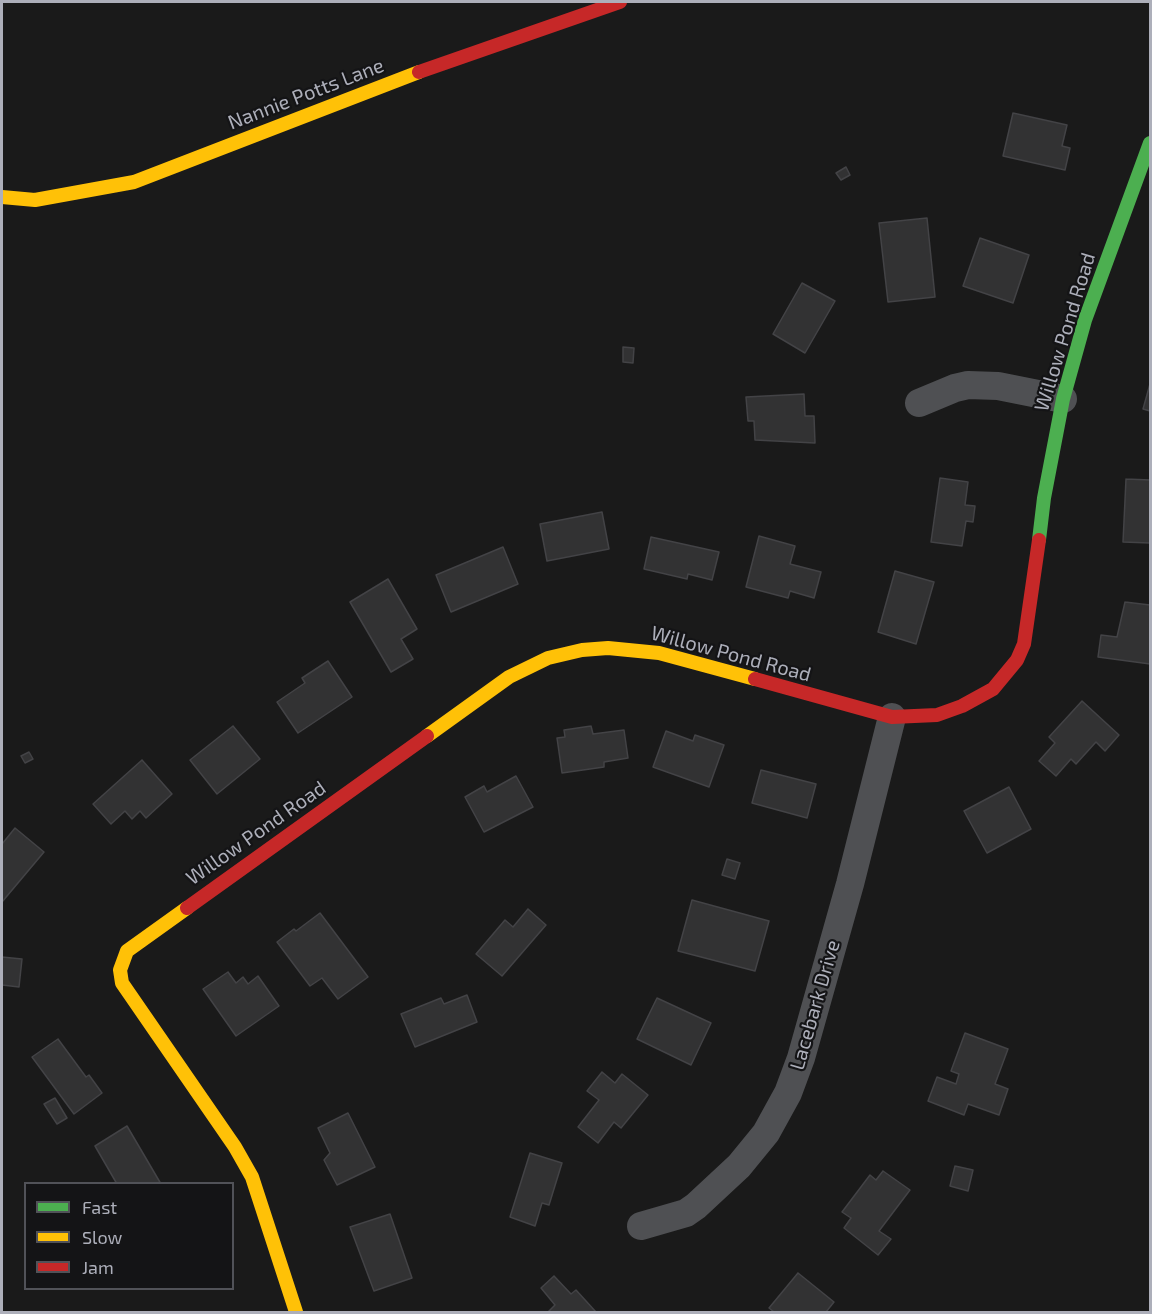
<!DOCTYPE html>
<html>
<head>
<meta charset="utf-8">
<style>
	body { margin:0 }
	#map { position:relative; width:1152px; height:1314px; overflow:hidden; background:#1a1a1a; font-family:"Exo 2",sans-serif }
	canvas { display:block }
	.frame { position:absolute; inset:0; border:3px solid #adafba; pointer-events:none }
	.legend { position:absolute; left:24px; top:1182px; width:210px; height:108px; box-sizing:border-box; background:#141416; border:2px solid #515258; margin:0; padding:8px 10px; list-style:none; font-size:18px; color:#adafba }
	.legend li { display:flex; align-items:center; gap:12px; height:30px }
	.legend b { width:30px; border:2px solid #515258 }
</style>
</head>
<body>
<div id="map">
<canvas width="1152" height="1314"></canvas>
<div class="frame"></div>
<ul class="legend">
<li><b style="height:8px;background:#4caf50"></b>Fast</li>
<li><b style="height:8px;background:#ffc107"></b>Slow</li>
<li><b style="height:8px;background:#c62828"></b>Jam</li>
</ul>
</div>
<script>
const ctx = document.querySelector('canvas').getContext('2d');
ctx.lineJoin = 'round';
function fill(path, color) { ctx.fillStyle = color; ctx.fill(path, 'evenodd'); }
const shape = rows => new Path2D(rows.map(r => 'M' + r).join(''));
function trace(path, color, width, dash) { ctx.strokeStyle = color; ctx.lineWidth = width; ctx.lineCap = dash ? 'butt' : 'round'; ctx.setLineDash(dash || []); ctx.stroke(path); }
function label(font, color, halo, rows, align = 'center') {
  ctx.font = font + ' "Exo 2",sans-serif'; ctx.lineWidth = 4.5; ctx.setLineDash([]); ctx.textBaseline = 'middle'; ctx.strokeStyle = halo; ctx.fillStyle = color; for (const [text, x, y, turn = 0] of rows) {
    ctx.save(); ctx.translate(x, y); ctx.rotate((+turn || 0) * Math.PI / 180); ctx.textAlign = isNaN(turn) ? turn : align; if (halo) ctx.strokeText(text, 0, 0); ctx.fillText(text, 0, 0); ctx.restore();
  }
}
const building = shape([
	[1013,113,1067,125,1062,146,1070,148,1065,170,1003,156,1013,113],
	[846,167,850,175,841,180,836,173,846,167],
	[927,218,935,297,888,302,879,223,927,218],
	[980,238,1029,255,1013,303,963,286,980,238],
	[802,283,835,301,805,353,773,334,802,283],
	[623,347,634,348,633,363,623,362,623,347],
	[1150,384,1150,411,1143,409,1150,384],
	[804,394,805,416,814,416,815,443,755,440,754,421,748,421,746,397,804,394],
	[940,478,968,482,965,505,975,506,973,522,966,521,962,546,931,542,940,478],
	[1126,479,1150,480,1150,543,1123,542,1126,479],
	[602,512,609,549,547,561,540,524,602,512],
	[759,536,795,546,790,564,821,572,814,598,790,591,788,598,746,587,759,536],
	[651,537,719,552,712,580,688,574,687,579,644,569,651,537],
	[503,547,518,584,451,612,436,575,503,547],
	[895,571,934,582,916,644,878,632,895,571],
	[388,579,417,629,401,639,413,659,391,672,350,602,388,579],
	[1125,602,1150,605,1150,664,1098,657,1101,635,1117,637,1125,602],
	[328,661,352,697,298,733,277,702,305,683,302,678,328,661],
	[1082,701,1119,735,1105,751,1096,742,1076,764,1071,759,1056,776,1039,761,1055,743,1049,737,1082,701],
	[233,726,260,759,217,794,190,760,233,726],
	[591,726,593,734,624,730,628,758,604,762,604,767,562,773,557,738,565,737,564,730,591,726],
	[666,731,693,741,695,735,724,745,709,787,653,767,666,731],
	[29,752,33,759,25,763,21,756,29,752],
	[142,760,172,794,146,818,140,811,132,819,125,811,111,824,93,804,142,760],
	[761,770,816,784,807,818,752,803,761,770],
	[516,776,533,807,484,832,465,797,484,786,487,792,516,776],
	[1009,787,1031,829,987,853,964,811,1009,787],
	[15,828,44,852,2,902,2,844,15,828],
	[727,859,740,863,735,879,722,875,727,859],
	[692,900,769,921,755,971,678,951,692,900],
	[528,909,546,925,502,976,476,954,505,920,513,927,528,909],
	[320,913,368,977,338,999,322,978,310,986,277,942,294,929,296,931,320,913],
	[2,957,22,959,19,987,2,985,2,957],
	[228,972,236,983,243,977,248,984,258,976,279,1006,236,1036,203,989,228,972],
	[467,995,477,1022,415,1047,401,1014,441,998,444,1004,467,995],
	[657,998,711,1023,691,1065,637,1039,657,998],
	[965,1033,1008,1049,995,1084,1008,1089,999,1115,968,1104,964,1115,928,1101,937,1077,956,1084,959,1074,951,1071,965,1033],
	[58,1039,86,1077,89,1075,102,1093,74,1114,32,1057,58,1039],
	[602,1072,615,1083,622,1074,648,1095,621,1128,614,1122,598,1143,578,1127,599,1100,587,1091,602,1072],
	[55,1098,67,1118,57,1124,44,1104,55,1098],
	[348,1113,375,1167,337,1185,324,1160,330,1153,318,1128,348,1113],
	[127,1126,161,1184,117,1184,95,1146,127,1126],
	[530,1153,562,1163,549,1205,542,1203,535,1226,510,1217,530,1153],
	[955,1166,973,1170,968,1191,950,1186,955,1166],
	[883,1171,910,1190,879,1231,891,1239,878,1255,844,1228,851,1218,842,1212,870,1175,876,1180,883,1171],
	[390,1214,412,1278,374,1291,350,1227,390,1214],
	[798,1273,834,1302,826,1312,774,1312,769,1308,798,1273],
	[554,1276,571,1294,576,1290,596,1312,548,1312,555,1305,541,1288,554,1276]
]);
fill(building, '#323233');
trace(building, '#434346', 1.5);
trace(shape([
	[919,403,955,388,968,385,998,386,1063,399],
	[641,1226,686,1213,696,1206,739,1166,766,1133,788,1093,801,1058,850,884,892,717]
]), '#4f5053', 28);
trace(shape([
	[1039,540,1044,498,1063,399,1085,320,1150,143]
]), '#4caf50', 14);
trace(shape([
	[2,197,35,200,134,182,419,72],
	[427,736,509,677,548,658,582,650,608,648,659,653,755,679],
	[187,908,127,951,120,970,122,983,235,1147,252,1177,296,1312]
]), '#ffc107', 14);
trace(shape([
	[419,72,620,2],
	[755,679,892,717,937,715,962,706,993,689,1017,660,1024,644,1039,540],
	[187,908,427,736]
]), '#c62828', 14);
label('20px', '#adafba', '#141416', [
	["Nannie Potts Lane",306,94,-21],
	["Willow Pond Road",1065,332,-73],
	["Willow Pond Road",731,654,15],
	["Willow Pond Road",256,833,-35],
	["Lacebark Drive",815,1005,-74]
]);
</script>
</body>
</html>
